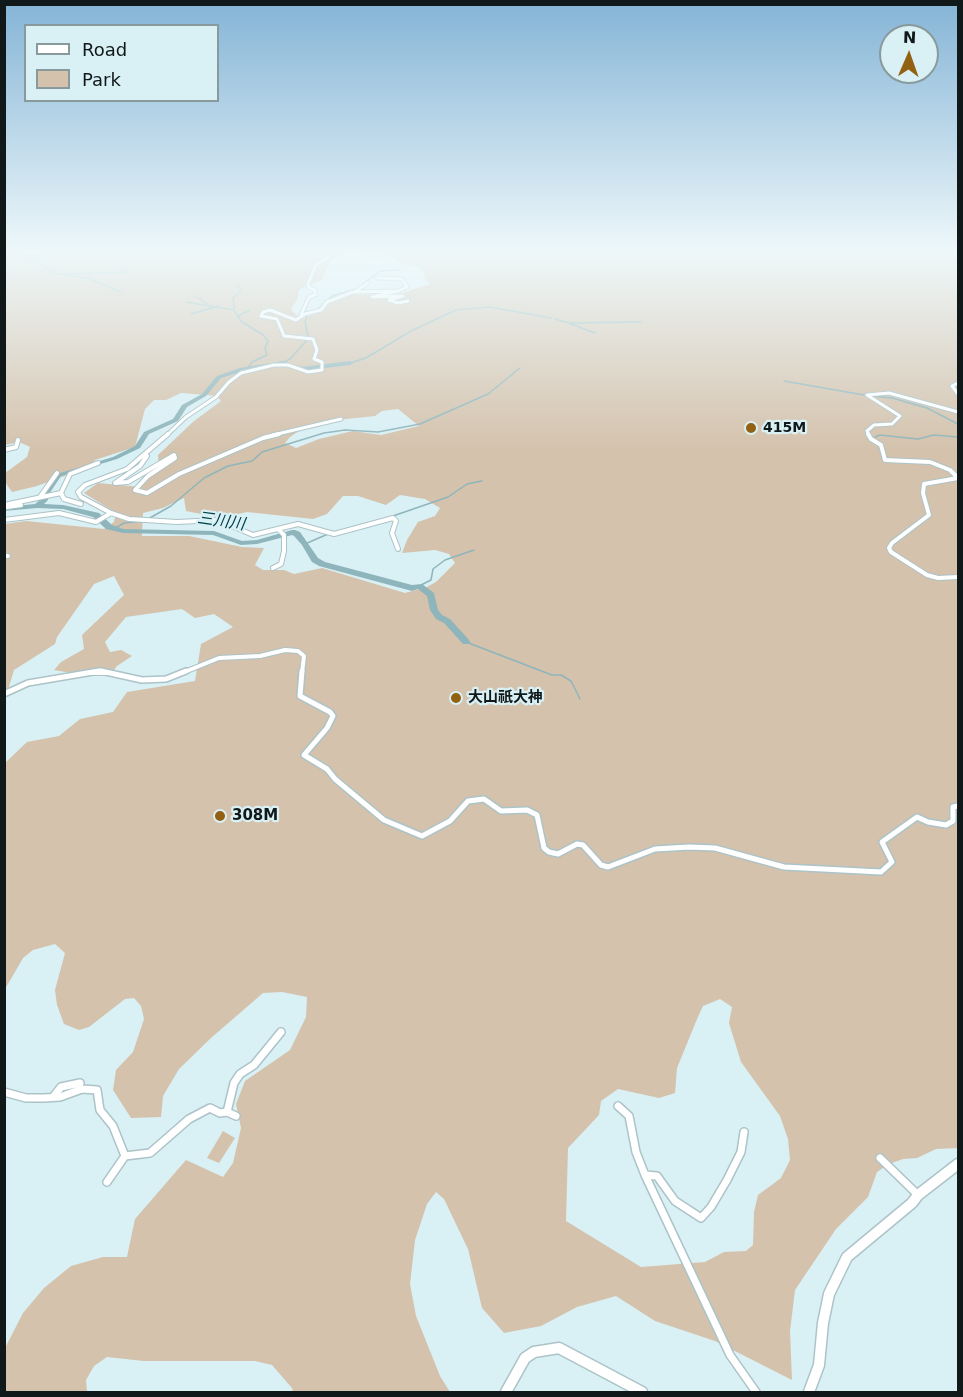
<!DOCTYPE html>
<html>
<head>
<meta charset="utf-8">
<style>
	body { margin:0 }
	#map { position:relative; width:963px; height:1397px; overflow:hidden; background:#d9f0f5; font-family:"DejaVu Sans",sans-serif }
	canvas { display:block }
	.frame { position:absolute; inset:0; border:6px solid #101819; pointer-events:none }
	.legend { position:absolute; left:24px; top:24px; width:195px; height:78px; box-sizing:border-box; background:#d9f0f5; border:2px solid #899a9d; margin:0; padding:8px 10px; list-style:none; font-size:18px; color:#101819 }
	.legend li { display:flex; align-items:center; gap:12px; height:30px }
	.legend b { width:30px; border:2px solid #899a9d }
	.north { position:absolute; left:879px; top:24px; width:60px; height:60px; box-sizing:border-box; background:#d9f0f5; border:2px solid #899a9d; border-radius:50%; rotate:2deg; font-size:16px; font-weight:700; line-height:24px; text-align:center; color:#101819 }
	.north::after { content:''; display:block; margin:auto; width:21px; height:27px; background:#936112; clip-path:polygon(50% 0,100% 100%,50% 72%,0 100%) }
</style>
</head>
<body>
<div id="map">
<canvas width="963" height="1397"></canvas>
<div class="frame"></div>
<ul class="legend">
<li><b style="height:8px;background:#fff"></b>Road</li>
<li><b style="height:16px;background:#d4c2ac"></b>Park</li>
</ul>
<div class="north">N</div>
</div>
<script>
const ctx = document.querySelector('canvas').getContext('2d');
ctx.lineJoin = 'round';
function fill(path, color) { ctx.fillStyle = color; ctx.fill(path, 'evenodd'); }
const shape = rows => new Path2D(rows.map(r => 'M' + r).join(''));
function trace(path, color, width, dash) { ctx.strokeStyle = color; ctx.lineWidth = width; ctx.lineCap = dash ? 'butt' : 'round'; ctx.setLineDash(dash || []); ctx.stroke(path); }
function label(font, color, halo, rows, align = 'center') {
  ctx.font = font + ' "DejaVu Sans","Noto Sans JP",sans-serif'; ctx.lineWidth = 4.5; ctx.setLineDash([]); ctx.textBaseline = 'middle'; ctx.strokeStyle = halo; ctx.fillStyle = color; for (const [text, x, y, turn = 0] of rows) {
    ctx.save(); ctx.translate(x, y); ctx.rotate((+turn || 0) * Math.PI / 180); ctx.textAlign = isNaN(turn) ? turn : align; if (halo) ctx.strokeText(text, 0, 0); ctx.fillText(text, 0, 0); ctx.restore();
  }
}
fill(shape([
	[5,254,344,254,330,261,322,280,302,288,298,292,298,298,291,309,300,319,323,311,330,303,349,295,399,294,430,284,425,279,424,272,419,267,400,264,396,257,376,254,958,254,958,1148,936,1149,917,1158,903,1159,889,1164,877,1172,868,1197,836,1229,795,1290,790,1331,792,1380,715,1341,655,1321,616,1296,577,1307,541,1326,504,1333,482,1308,468,1249,444,1199,436,1192,427,1204,415,1240,410,1284,416,1316,440,1376,450,1392,293,1392,292,1388,272,1365,255,1361,144,1361,107,1357,94,1366,86,1380,87,1392,5,1392,5,1348,23,1313,44,1288,71,1266,103,1257,127,1257,135,1219,186,1160,223,1177,233,1163,241,1128,236,1104,245,1081,290,1050,306,1017,307,997,282,992,263,993,211,1038,179,1069,163,1096,161,1117,131,1118,113,1090,116,1070,133,1052,144,1019,141,1006,134,998,125,999,89,1027,79,1030,64,1024,57,1005,55,990,65,953,55,944,33,950,23,958,5,989,5,763,27,742,59,736,80,719,113,712,127,692,195,681,201,644,233,627,214,614,195,618,182,609,126,617,105,642,110,652,121,650,132,656,117,666,114,670,95,669,71,673,54,670,61,662,84,649,82,635,124,595,114,576,94,584,57,637,55,644,14,670,5,700,5,558,8,554,5,551,5,524,26,521,104,529,114,522,116,513,84,493,98,483,141,487,147,475,159,469,158,455,194,421,221,401,217,396,181,393,166,400,154,400,145,409,135,447,95,460,89,467,37,486,12,492,5,482,5,473,27,457,30,447,19,442,5,445],
	[398,409,419,426,381,435,353,431,319,439,296,448,285,443,290,437,305,427,327,421,375,416,382,411],
	[400,495,425,499,440,508,435,516,418,522,407,540,402,553,435,550,449,554,455,563,436,582,427,587,405,593,322,568,294,574,284,570,263,570,255,565,264,548,242,547,189,536,142,536,143,513,163,508,184,498,186,511,221,518,247,512,313,519,327,514,343,496,358,496,386,505],
	[720,999,732,1007,729,1023,741,1062,780,1116,788,1139,790,1160,781,1178,758,1195,754,1212,753,1245,746,1251,724,1252,705,1262,641,1267,566,1221,568,1148,599,1115,601,1101,618,1089,659,1098,675,1093,677,1068,697,1019,703,1006],
	[223,1131,235,1138,219,1163,207,1158]
]), '#d4c2ac');
trace(shape([
	[25,254,54,273,87,278,121,292],
	[29,256,40,254],
	[63,274,127,272],
	[363,284,380,271,399,270],
	[195,296,207,304],
	[186,302,234,310,241,321,263,335,268,341,265,348,267,355,252,362,248,368],
	[234,308,233,298,241,291,237,283],
	[318,309,332,296,357,289],
	[191,314,219,306],
	[238,316,250,310],
	[307,316,305,322,308,336],
	[555,319,569,323,641,322],
	[571,324,595,333],
	[282,363,290,359,307,340],
	[350,363,366,358,411,331,456,310,490,307,551,318],
	[784,381,864,395],
	[871,396,892,398,927,408,958,424],
	[875,437,880,435,918,439,934,435,958,437],
	[393,516,448,497,467,484,482,481],
	[148,519,171,506,204,478,228,466,252,461,262,452,324,433,345,430,378,432,420,424,488,394,520,368],
	[114,529,124,523,144,521],
	[335,532,368,523],
	[305,544,328,534],
	[419,586,431,580,433,569,445,560,474,550],
	[466,642,552,675,561,675,571,681,580,699]
]), '#8eb5bb', 1.5);
fill(shape([
	[282,361,302,367,350,361,353,363,350,365,302,371,282,365,241,372,221,378,206,396,187,407,178,421,149,434,140,448,117,459,61,476,49,494,48,500,44,504,63,505,99,513,112,525,123,529,214,531,242,541,257,540,292,530,295,530,300,532,318,558,325,562,412,585,422,584,434,593,438,610,442,615,450,619,469,640,470,642,469,644,463,644,444,623,436,619,430,610,427,596,418,589,412,591,319,566,312,562,302,545,294,536,292,535,257,544,241,545,213,535,123,533,106,529,93,517,63,509,37,508,4,511,4,507,35,504,41,499,41,494,57,474,113,457,135,446,144,432,173,419,182,405,202,394,217,376,240,368,282,361]
]), '#8eb5bb');
const streetFar3 = shape([
	[365,254,391,256],
	[377,278,402,279,407,287,398,291],
	[356,291,368,283],
	[301,315,309,297,315,295,315,290,309,288,308,284,316,265,332,254],
	[958,383,952,386,958,394],
	[167,435,186,417,216,397,229,382,241,373,274,365,288,365,308,372,322,370,322,362,314,359,317,350,313,339,284,336,277,319,261,316,263,312,270,310,296,320,305,314,321,310,327,302,353,292,398,291,372,297,403,296,389,300,398,303,408,301],
	[273,435,341,419],
	[869,435,867,431,874,425,892,424,900,416,867,395,889,393,958,412]
]);
const streetFar2 = shape([
	[168,434,127,469,85,485,78,492,81,497,111,513,129,519,177,522,218,520,253,535,298,524,334,534,393,518,396,521,392,533,398,549],
	[868,434,871,439,881,445,885,460,930,462,950,470,958,478,924,484,923,493,929,515,892,543,889,548,891,552,927,575,938,578,958,577],
	[4,450,16,447,18,440],
	[147,456,140,466,115,483,128,482,174,455,175,458,148,476,135,490,147,493,179,474,263,438,279,434],
	[61,493,70,474,98,463],
	[61,493,64,499,81,504],
	[40,497,57,473],
	[4,505,61,493],
	[7,507,21,505],
	[4,520,59,513,96,522,111,513],
	[4,556,8,556],
	[273,568,281,564,284,551,284,535,279,530],
	[86,673,108,673],
	[182,673,219,658,260,656,285,650,298,651,304,656,302,673]
]);
const streetFar1 = shape([
	[101,671,142,680,166,679,186,671],
	[302,671,300,696,330,712,333,716,327,728,304,755,327,769,335,779,384,820,422,836,450,821,468,801,484,799,501,811,527,810,537,815,544,848,549,852,558,854,577,844,583,845,601,865,608,867,655,849,689,847,715,848,784,867,881,872,892,862,882,842,917,817,928,822,946,825,953,821,953,807,958,806],
	[4,694,28,683,99,671]
]);
const street = shape([
	[4,1092,26,1098,44,1098,60,1097,82,1089,97,1090,100,1110,113,1126,125,1156],
	[53,1097,61,1087,80,1083],
	[618,1106,629,1116,636,1152,645,1175,730,1355,756,1392],
	[227,1112,234,1083,240,1074,254,1065,281,1032],
	[125,1156,150,1153,189,1119,210,1108,220,1113,227,1112,236,1116],
	[880,1158,917,1194],
	[645,1175,657,1176,675,1201,701,1218,711,1207,727,1180,741,1152,744,1132],
	[107,1182,125,1156]
]);
const secondary = shape([
	[506,1392,525,1358,534,1352,559,1348,642,1392],
	[809,1392,819,1365,823,1323,829,1294,847,1257,912,1203,918,1195,958,1164]
]);
trace(streetFar3, '#acc3c7', 5);
trace(streetFar2, '#acc3c7', 6);
trace(streetFar1, '#acc3c7', 8);
trace(street, '#acc3c7', 10);
trace(secondary, '#acc3c7', 13);
trace(streetFar3, '#fff', 3);
trace(streetFar2, '#fff', 4);
trace(streetFar1, '#fff', 5);
trace(street, '#fff', 7);
trace(secondary, '#fff', 10);
const sky = ctx.createLinearGradient(0, 0, 0, 450);
sky.addColorStop(0, '#84b4d6');
sky.addColorStop(0.56, '#eef8fa');
sky.addColorStop(1, '#eef8fa00');
ctx.fillStyle = sky;
ctx.fillRect(0, 0, 963, 450);
for (const [x, y, r, color] of [
	[751,428,6,"#936112"],
	[456,698,6,"#936112"],
	[220,816,6,"#936112"]
]) { const dot = new Path2D(); dot.arc(x, y, r, 0, 2 * Math.PI); ctx.fillStyle = color; ctx.fill(dot); trace(dot, '#d9f0f5', 2); }
label('bold 14px', '#101819', '#d9f0f5', [
	["415M",763,428]
], 'left');
label('bold 15px', '#101819', '#d9f0f5', [
	["大山祇大神",468,698],
	["308M",232,816]
], 'left');
label('italic 16px', '#014049', '#d9f0f5', [
	["三川川",221,522,8]
]);
</script>
</body>
</html>
